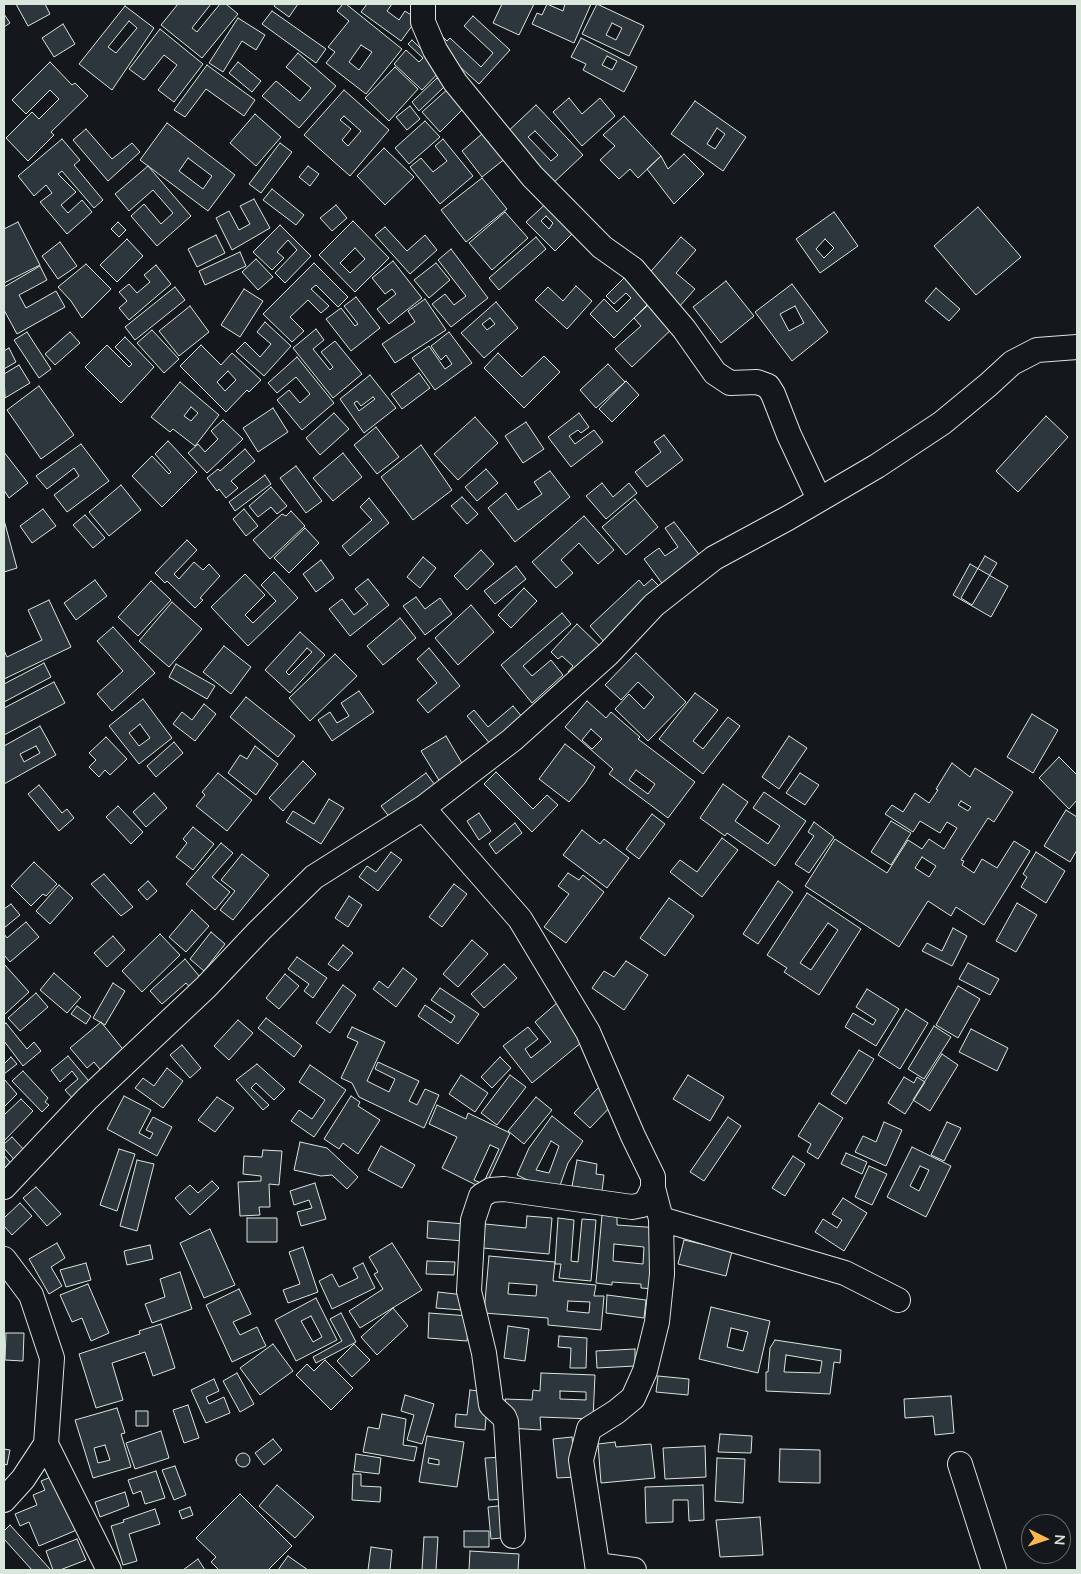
<!DOCTYPE html>
<html>
<head>
<meta charset="utf-8">
<style>
	body { margin:0 }
	#map { position:relative; width:1081px; height:1574px; overflow:hidden; background:#14181c; font-family:Mulish,sans-serif }
	canvas { display:block }
	.frame { position:absolute; inset:0; border:5px solid #d8e6dc; pointer-events:none }
	.north { position:absolute; left:1021px; top:1514px; width:50px; height:50px; box-sizing:border-box; background:#14181c; border:1px solid #626a69; border-radius:50%; rotate:94deg; font-size:14px; font-weight:700; line-height:20px; text-align:center; color:#d8e6dc }
	.north::after { content:''; display:block; margin:auto; width:18px; height:22px; background:#ffb74d; clip-path:polygon(50% 0,100% 100%,50% 72%,0 100%) }
</style>
</head>
<body>
<div id="map">
<canvas width="1081" height="1574"></canvas>
<div class="frame"></div>
<div class="north">N</div>
</div>
<script>
const ctx = document.querySelector('canvas').getContext('2d');
ctx.lineJoin = 'round';
function fill(path, color) { ctx.fillStyle = color; ctx.fill(path, 'evenodd'); }
const shape = rows => new Path2D(rows.map(r => 'M' + r).join(''));
function trace(path, color, width, dash) { ctx.strokeStyle = color; ctx.lineWidth = width; ctx.lineCap = dash ? 'butt' : 'round'; ctx.setLineDash(dash || []); ctx.stroke(path); }
const building = shape([
	[16,4,45,4,50,14,28,26,16,4],
	[178,4,211,4,192,28,197,32,220,4,226,4,238,14,202,58,161,25,178,4],
	[275,4,298,4,289,17,274,6,275,4],
	[343,4,346,4,402,49,366,94,326,63,335,52,328,47,349,21,337,11,343,4],
	[361,45,372,52,359,70,349,62,361,45],
	[367,4,392,4,387,11,399,20,405,11,417,19,401,41,361,12,367,4],
	[502,4,534,4,519,35,493,23,502,4],
	[547,4,563,11,565,4,591,4,574,43,532,24,537,13,542,15,547,4],
	[597,4,644,26,629,56,582,34,597,4],
	[612,23,622,28,616,40,606,35,612,23],
	[125,6,154,28,112,90,79,64,125,6],
	[129,21,137,28,116,53,108,47,129,21],
	[272,11,326,49,316,63,262,24,272,11],
	[4,14,10,23,4,27,4,14],
	[473,16,510,50,479,84,440,49,439,33,447,41,450,38,481,67,493,53,464,26,473,16],
	[238,18,265,35,256,50,242,41,223,72,209,63,238,18],
	[63,24,75,44,54,57,42,38,63,24],
	[160,29,203,64,174,102,158,90,177,65,164,55,144,80,129,69,160,29],
	[581,38,637,67,624,92,583,70,586,64,571,57,581,38],
	[607,56,617,61,612,70,602,65,607,56],
	[412,40,442,69,422,90,394,64,406,50,419,62,423,58,408,44,412,40],
	[298,53,336,86,299,128,262,96,276,81,300,101,311,88,286,67,298,53],
	[50,62,72,85,75,83,88,96,51,132,54,135,28,161,6,138,32,112,39,119,59,99,50,90,26,114,12,100,50,62],
	[238,62,261,81,252,92,229,73,238,62],
	[207,65,255,100,244,116,206,89,185,117,174,110,207,65],
	[395,67,418,89,389,121,365,98,395,67],
	[437,78,445,86,419,111,412,102,437,78],
	[449,88,466,106,440,132,422,112,449,88],
	[344,90,389,130,350,176,304,135,344,90],
	[344,116,361,131,348,146,342,140,351,129,340,120,344,116],
	[569,98,582,114,600,98,615,116,582,146,553,112,569,98],
	[695,101,746,137,723,171,671,134,695,101],
	[536,105,583,155,550,186,503,136,536,105],
	[535,131,558,155,551,161,528,137,535,131],
	[410,106,420,119,407,130,396,117,410,106],
	[255,114,281,137,256,166,230,143,255,114],
	[624,116,661,156,638,178,630,169,619,179,600,160,615,146,603,135,624,116],
	[470,119,511,154,482,177,462,151,482,134,470,119],
	[425,121,440,137,409,164,395,148,425,121],
	[167,123,235,175,208,211,140,160,167,123],
	[188,158,212,176,203,189,179,171,188,158],
	[717,128,725,134,715,149,707,144,717,128],
	[86,129,112,159,132,143,140,152,108,181,73,140,86,129],
	[62,139,80,160,74,165,103,200,94,208,62,171,58,174,76,192,61,205,68,213,82,200,92,212,67,234,40,202,52,193,46,185,34,196,18,176,62,139],
	[443,139,473,176,440,204,410,167,421,158,433,172,447,161,435,146,443,139],
	[280,143,292,152,261,193,249,184,280,143],
	[384,148,414,177,385,205,357,176,384,148],
	[684,154,704,174,674,204,647,169,661,156,668,169,684,154],
	[148,166,191,216,157,246,131,216,144,204,161,224,173,213,153,190,129,211,115,194,148,166],
	[308,166,319,174,310,186,299,177,308,166],
	[482,178,507,209,466,242,441,210,482,178],
	[272,189,304,215,296,225,263,200,272,189],
	[552,198,581,225,555,251,526,222,552,198],
	[546,216,553,223,549,229,541,221,546,216],
	[254,199,270,228,232,250,216,218,229,211,239,230,250,224,240,206,254,199],
	[336,205,347,218,332,231,320,218,336,205],
	[978,207,1021,257,976,295,934,246,978,207],
	[505,212,528,238,492,270,469,243,505,212],
	[834,212,858,246,820,273,796,239,834,212],
	[353,221,389,258,355,292,319,255,353,221],
	[355,248,365,259,350,273,340,263,355,248],
	[18,222,40,265,4,283,4,229,18,222],
	[118,222,126,230,119,237,111,229,118,222],
	[280,225,311,256,285,283,275,273,297,250,288,240,277,252,284,258,272,270,253,252,280,225],
	[385,227,407,251,425,235,437,250,410,274,375,235,385,227],
	[216,235,225,253,197,267,188,249,216,235],
	[536,237,546,249,499,290,489,278,536,237],
	[681,237,696,250,676,273,695,289,678,308,645,278,681,237],
	[127,239,143,256,117,282,100,265,127,239],
	[825,239,834,248,824,258,816,249,825,239],
	[60,242,77,266,58,279,42,256,60,242],
	[451,249,488,298,451,327,432,304,445,294,454,305,466,296,438,260,451,249],
	[240,252,246,266,205,285,199,271,240,252],
	[256,259,273,277,258,290,242,272,256,259],
	[393,261,422,298,389,324,377,309,396,294,392,289,385,294,372,278,393,261],
	[314,263,348,297,338,307,316,285,311,289,329,306,321,313,308,300,290,317,304,331,292,342,263,314,314,263],
	[436,263,450,280,429,298,414,280,436,263],
	[86,264,111,289,82,318,71,301,58,287,86,264],
	[156,265,171,284,129,320,119,308,127,301,119,292,129,284,137,293,150,282,144,275,156,265],
	[40,266,47,280,19,295,26,308,56,291,65,307,17,334,4,310,4,287,40,266],
	[629,273,654,298,614,338,590,314,604,299,617,312,631,298,626,293,614,304,606,296,629,273],
	[726,281,754,316,721,343,693,307,726,281],
	[792,284,828,332,792,361,755,312,792,284],
	[576,286,592,301,567,329,535,300,548,287,563,301,576,286],
	[175,287,185,300,135,340,125,327,175,287],
	[936,288,960,309,949,321,925,301,936,288],
	[244,289,263,301,240,337,221,325,244,289],
	[356,297,380,328,351,351,326,319,341,308,355,326,358,324,344,306,356,297],
	[657,297,676,325,632,367,615,349,641,326,634,318,657,297],
	[425,299,446,330,395,363,382,344,415,322,408,311,425,299],
	[496,302,518,328,484,358,461,333,496,302],
	[490,318,495,324,487,330,482,324,490,318],
	[190,306,209,332,179,356,159,331,190,306],
	[795,306,804,323,789,331,780,314,795,306],
	[265,322,291,346,264,376,236,351,245,342,260,357,271,344,257,332,265,322],
	[316,329,324,340,313,349,330,370,333,367,321,352,335,341,362,374,333,398,293,348,316,329],
	[152,330,179,359,164,373,137,343,152,330],
	[27,332,51,369,39,378,14,340,27,332],
	[70,332,80,343,55,365,45,354,70,332],
	[449,332,472,363,435,390,412,358,429,346,445,369,452,364,446,355,441,360,431,346,449,332],
	[125,337,154,367,121,403,85,367,107,345,129,367,132,364,115,347,125,337],
	[201,345,221,365,232,353,261,380,249,392,247,390,226,412,180,366,201,345],
	[228,371,236,380,225,391,217,382,228,371],
	[9,348,16,362,4,369,4,351,9,348],
	[498,353,522,377,544,356,560,372,524,408,484,368,498,353],
	[297,357,334,403,302,430,277,400,289,390,300,403,310,394,296,377,277,393,268,383,297,357],
	[608,364,625,382,596,408,580,390,608,364],
	[19,365,30,383,5,398,4,374,19,365],
	[419,373,430,388,402,409,391,394,419,373],
	[370,375,396,408,364,433,340,399,370,375],
	[373,397,375,399,359,411,354,403,357,401,361,406,373,397],
	[626,381,639,395,612,422,599,409,626,381],
	[180,382,219,415,195,446,173,429,170,432,151,417,180,382],
	[191,407,198,413,191,421,184,416,191,407],
	[39,386,74,435,41,459,7,410,39,386],
	[273,408,288,432,258,452,243,428,273,408],
	[334,413,349,429,320,455,306,438,334,413],
	[579,413,589,427,581,433,578,430,569,436,575,444,594,430,603,442,571,467,548,437,579,413],
	[1046,416,1068,437,1018,492,996,471,1046,416],
	[475,417,498,443,458,480,434,454,475,417],
	[223,420,243,439,207,473,188,453,198,444,205,452,218,439,211,431,223,420],
	[526,422,544,449,523,463,505,436,526,422],
	[376,427,399,457,377,474,354,445,376,427],
	[664,435,683,460,647,487,635,472,661,452,654,442,664,435],
	[168,441,197,472,162,507,132,476,152,456,169,474,171,472,155,454,168,441],
	[81,444,109,481,67,512,54,495,79,476,74,468,47,489,36,476,81,444],
	[421,445,452,490,413,520,381,477,421,445],
	[245,449,255,461,231,481,238,488,226,498,219,489,217,491,207,478,218,469,220,471,245,449],
	[4,452,28,483,9,498,4,490,4,452],
	[343,453,362,477,333,501,313,478,343,453],
	[296,466,322,501,306,513,280,478,296,466],
	[486,469,498,483,477,501,465,487,486,469],
	[550,471,570,497,515,542,488,508,506,493,518,510,542,494,534,482,550,471],
	[265,475,271,484,235,511,229,502,265,475],
	[602,483,613,497,629,483,637,493,606,519,586,496,602,483],
	[121,485,141,510,109,536,89,512,121,485],
	[271,487,287,506,277,514,271,507,258,517,249,506,271,487],
	[462,497,478,514,467,524,451,506,462,497],
	[369,498,389,523,350,556,342,546,372,520,360,507,369,498],
	[635,499,658,527,626,555,602,527,635,499],
	[43,509,56,526,32,543,20,526,43,509],
	[244,509,258,526,246,536,233,519,244,509],
	[291,511,305,526,270,559,253,540,282,514,286,516,291,511],
	[85,515,105,538,93,548,73,525,85,515],
	[584,516,614,550,598,564,579,543,561,560,573,573,556,588,532,562,584,516],
	[4,520,17,568,4,572,4,520],
	[674,522,704,561,667,590,644,559,659,548,665,556,678,547,665,528,674,522],
	[305,528,319,543,289,573,274,558,305,528],
	[187,540,197,550,174,574,179,579,194,562,203,570,209,564,220,576,200,598,203,600,195,608,167,581,165,583,155,573,187,540],
	[481,550,494,564,467,590,454,576,481,550],
	[985,556,997,563,972,605,961,598,985,556],
	[423,557,436,568,420,588,407,577,423,557],
	[321,560,334,578,316,592,303,574,321,560],
	[970,564,1008,586,991,617,953,595,970,564],
	[516,566,526,579,495,604,484,591,516,566],
	[274,572,298,598,248,646,211,607,245,574,265,595,245,615,253,623,276,601,261,585,274,572],
	[368,579,389,605,350,636,329,609,342,599,354,615,368,604,355,589,368,579],
	[652,579,664,591,606,644,590,626,639,580,644,586,652,579],
	[95,580,107,596,76,620,64,603,95,580],
	[151,581,171,600,138,636,118,617,151,581],
	[524,588,537,601,511,628,498,615,524,588],
	[416,597,425,609,440,598,452,614,425,635,403,606,416,597],
	[49,600,71,647,4,679,4,650,7,657,42,640,28,610,49,600],
	[172,602,202,629,169,667,139,641,172,602],
	[471,605,494,632,458,665,435,638,471,605],
	[562,613,571,624,523,666,532,676,551,660,563,675,532,703,501,665,562,613],
	[400,618,416,638,383,665,367,646,400,618],
	[577,624,605,651,577,680,568,672,573,666,562,656,558,659,551,652,577,624],
	[113,627,155,673,112,711,97,694,123,671,97,641,113,627],
	[300,632,325,655,290,693,265,670,300,632],
	[307,648,312,652,289,675,286,672,307,648],
	[224,646,251,667,231,694,203,672,224,646],
	[429,648,460,686,428,713,417,700,437,683,417,659,429,648],
	[636,653,686,702,648,741,615,709,629,694,644,709,654,697,638,682,621,700,605,685,636,653],
	[335,654,357,676,310,721,289,698,335,654],
	[44,663,51,677,4,702,4,684,44,663],
	[176,664,215,686,207,699,169,677,176,664],
	[54,682,65,703,4,735,4,708,54,682],
	[359,691,374,712,332,741,318,720,330,712,337,723,349,716,341,703,359,691],
	[695,693,718,710,693,741,703,749,728,717,740,726,703,774,659,739,695,693],
	[246,697,295,736,278,757,230,717,246,697],
	[143,699,172,738,139,764,109,726,143,699],
	[140,724,150,738,139,746,129,733,140,724],
	[587,701,606,718,611,712,640,737,638,739,695,782,668,818,609,774,613,769,565,727,587,701],
	[591,729,602,739,592,749,582,740,591,729],
	[636,770,655,784,648,794,629,780,636,770],
	[204,704,216,714,195,741,173,724,182,712,192,720,204,704],
	[513,706,528,724,496,751,467,716,474,710,488,727,513,706],
	[1032,714,1058,730,1033,773,1007,757,1032,714],
	[40,726,56,755,4,784,4,746,40,726],
	[36,746,40,753,24,762,20,754,36,746],
	[446,736,466,770,442,785,421,751,446,736],
	[789,736,807,748,779,789,762,777,789,736],
	[106,737,127,759,110,775,105,770,99,777,89,767,96,760,89,753,106,737],
	[174,742,183,753,156,777,147,766,174,742],
	[565,744,595,767,585,783,569,802,539,779,565,744],
	[255,746,278,764,256,795,228,773,240,755,247,759,255,746],
	[1059,757,1077,775,1077,800,1069,809,1039,778,1059,757],
	[303,761,316,774,283,811,269,798,303,761],
	[952,763,970,777,975,768,1013,792,994,822,988,818,961,860,964,861,962,865,974,873,982,859,997,868,1014,841,1030,851,984,925,956,907,951,916,928,901,899,947,805,886,835,839,887,873,908,840,922,849,929,839,944,849,957,828,947,822,940,833,920,821,913,832,885,814,892,805,903,812,915,793,929,803,938,790,936,789,952,763],
	[961,801,971,807,968,811,958,805,961,801],
	[922,857,936,866,929,877,915,868,922,857],
	[496,772,533,809,547,795,558,805,532,832,484,784,496,772],
	[218,773,252,800,227,831,196,806,205,795,202,792,218,773],
	[426,773,435,785,390,818,381,806,426,773],
	[800,773,819,785,805,805,786,793,800,773],
	[723,784,748,802,735,821,768,844,780,826,753,808,764,792,806,821,775,866,727,833,725,836,700,818,723,784],
	[39,785,62,813,67,809,74,818,59,831,28,794,39,785],
	[154,793,167,808,146,827,133,812,154,793],
	[329,799,344,808,321,844,286,822,293,811,314,824,329,799],
	[118,806,143,832,131,844,106,817,118,806],
	[1066,810,1077,817,1077,850,1070,862,1044,846,1066,810],
	[479,813,491,831,479,840,467,821,479,813],
	[652,814,665,824,639,859,626,849,652,814],
	[891,821,911,833,891,865,871,852,891,821],
	[814,822,834,837,809,873,795,864,814,836,808,832,814,822],
	[515,823,522,833,496,854,489,844,515,823],
	[193,827,214,844,193,870,176,857,187,843,183,839,193,827],
	[582,830,600,844,604,839,629,858,607,888,563,855,582,830],
	[722,838,738,850,702,897,670,872,680,860,697,872,722,838],
	[221,843,233,853,212,877,230,892,215,910,186,884,221,843],
	[391,852,402,860,378,891,359,877,367,866,376,872,391,852],
	[1036,852,1065,871,1046,903,1021,887,1027,877,1023,874,1036,852],
	[242,854,269,875,233,920,220,910,235,891,221,880,242,854],
	[34,862,57,884,46,896,43,894,31,906,11,886,34,862],
	[568,873,579,880,583,875,604,892,566,943,544,927,569,894,558,886,568,873],
	[104,874,133,907,121,916,91,884,104,874],
	[148,881,157,891,147,900,138,890,148,881],
	[778,881,793,892,758,944,743,934,778,881],
	[454,884,467,894,442,927,429,917,454,884],
	[59,885,73,898,50,924,36,911,59,885],
	[807,893,861,929,819,995,784,972,787,968,767,955,807,893],
	[828,923,838,930,811,970,800,963,828,923],
	[349,896,362,905,348,927,335,918,349,896],
	[669,898,694,916,665,956,640,938,669,898],
	[1017,903,1037,915,1016,952,996,941,1017,903],
	[11,904,20,915,4,928,4,909,11,904],
	[192,910,209,926,186,952,169,937,192,910],
	[26,922,39,937,10,962,4,955,4,934,7,938,26,922],
	[953,928,967,936,952,966,922,951,927,943,942,951,953,928],
	[211,932,225,944,204,971,190,959,211,932],
	[160,934,180,955,142,992,122,971,160,934],
	[113,936,125,950,107,967,94,953,113,936],
	[472,940,488,954,458,987,443,974,472,940],
	[343,945,353,953,338,971,328,964,343,945],
	[297,957,327,978,313,998,304,991,309,984,288,969,297,957],
	[185,959,205,983,194,992,186,983,162,1004,150,991,185,959],
	[626,961,648,975,624,1010,592,988,604,971,614,977,626,961],
	[968,963,999,979,990,995,959,979,968,963],
	[4,964,29,992,4,1015,4,964],
	[504,964,517,978,484,1008,471,994,504,964],
	[403,968,417,979,396,1007,373,989,379,981,388,988,403,968],
	[54,973,81,997,67,1013,40,990,54,973],
	[285,974,299,986,279,1009,266,998,285,974],
	[113,983,125,991,105,1025,93,1018,113,983],
	[343,985,356,995,330,1033,316,1023,343,985],
	[958,986,980,999,958,1038,936,1025,958,986],
	[440,988,479,1014,458,1044,418,1016,425,1005,451,1023,455,1016,431,1000,440,988],
	[867,989,899,1009,876,1046,845,1027,853,1013,873,1025,876,1020,856,1007,867,989],
	[36,993,48,1007,20,1031,8,1018,36,993],
	[558,1002,587,1038,532,1083,503,1046,528,1027,538,1039,525,1049,531,1058,551,1042,535,1022,558,1002],
	[77,1006,91,1016,86,1024,71,1014,77,1006],
	[906,1009,928,1023,900,1069,878,1055,906,1009],
	[266,1018,302,1046,294,1057,258,1028,266,1018],
	[238,1020,253,1033,229,1060,214,1046,238,1020],
	[101,1022,126,1053,107,1078,94,1062,87,1068,70,1048,101,1022],
	[6,1023,27,1049,34,1042,41,1051,23,1066,4,1041,4,1025,6,1023],
	[934,1026,951,1037,924,1079,908,1069,934,1026],
	[352,1027,385,1042,367,1081,389,1092,395,1079,375,1069,378,1062,419,1081,409,1101,417,1105,425,1089,439,1095,424,1128,359,1097,352,1083,341,1078,358,1042,347,1037,352,1027],
	[971,1029,1008,1048,997,1071,959,1052,971,1029],
	[182,1045,201,1068,190,1078,170,1055,182,1045],
	[859,1050,874,1059,846,1104,831,1094,859,1050],
	[942,1054,958,1065,930,1111,913,1100,942,1054],
	[68,1056,93,1086,75,1101,65,1090,78,1079,72,1071,60,1082,51,1070,68,1056],
	[11,1057,17,1064,4,1074,4,1064,11,1057],
	[500,1057,511,1068,492,1088,481,1077,500,1057],
	[257,1064,285,1089,274,1100,256,1083,251,1088,269,1105,263,1110,236,1080,257,1064],
	[310,1065,346,1090,314,1137,291,1121,299,1110,312,1119,325,1100,299,1082,310,1065],
	[167,1068,183,1081,163,1108,135,1088,143,1078,154,1086,167,1068],
	[23,1071,48,1098,45,1102,49,1105,42,1112,12,1081,23,1071],
	[461,1075,488,1093,475,1112,449,1094,461,1075],
	[510,1075,526,1087,497,1125,481,1113,510,1075],
	[688,1075,724,1097,710,1121,673,1099,688,1075],
	[904,1077,914,1083,917,1077,925,1082,905,1114,888,1103,904,1077],
	[4,1079,17,1094,4,1107,4,1079],
	[599,1087,615,1102,590,1128,574,1113,599,1087],
	[124,1096,151,1110,139,1133,150,1139,153,1133,146,1130,153,1117,172,1127,157,1156,107,1129,124,1096],
	[351,1096,360,1102,358,1106,380,1120,358,1154,343,1143,339,1149,324,1139,351,1096],
	[217,1097,234,1108,215,1132,198,1120,217,1097],
	[536,1097,552,1110,524,1144,508,1131,536,1097],
	[21,1099,33,1111,4,1141,4,1115,21,1099],
	[819,1103,843,1118,818,1159,807,1152,811,1144,798,1136,819,1103],
	[437,1105,466,1119,468,1113,510,1133,484,1189,442,1168,457,1137,429,1124,437,1105],
	[490,1145,499,1149,483,1184,474,1180,490,1145],
	[552,1116,583,1141,568,1163,557,1194,517,1175,529,1148,552,1116],
	[551,1141,559,1146,549,1173,536,1170,551,1141],
	[728,1117,741,1126,704,1181,690,1172,728,1117],
	[884,1122,902,1130,886,1166,855,1152,863,1136,876,1142,884,1122],
	[947,1122,961,1128,944,1161,931,1155,947,1122],
	[12,1137,28,1154,17,1163,4,1148,4,1144,12,1137],
	[300,1142,327,1148,358,1177,347,1189,332,1175,321,1176,294,1170,300,1142],
	[381,1146,415,1165,402,1188,368,1170,381,1146],
	[912,1147,951,1166,926,1217,887,1197,912,1147],
	[920,1166,929,1170,919,1191,910,1186,920,1166],
	[119,1149,135,1154,117,1211,100,1205,119,1149],
	[263,1150,282,1151,279,1185,269,1184,270,1207,259,1207,260,1215,240,1216,238,1182,261,1181,261,1176,243,1174,244,1156,262,1157,263,1150],
	[846,1153,867,1162,862,1174,841,1164,846,1153],
	[4,1155,18,1172,4,1184,4,1155],
	[793,1156,805,1164,785,1196,772,1188,793,1156],
	[137,1160,154,1164,137,1231,120,1226,137,1160],
	[577,1160,597,1164,596,1174,604,1175,602,1191,572,1186,577,1160],
	[869,1166,887,1174,872,1205,855,1197,869,1166],
	[212,1181,219,1188,190,1215,175,1198,190,1185,198,1193,212,1181],
	[315,1183,326,1219,301,1226,297,1212,312,1208,309,1200,294,1205,290,1191,315,1183],
	[36,1187,61,1214,47,1226,23,1198,36,1187],
	[843,1198,867,1213,844,1251,815,1232,823,1219,837,1228,842,1220,832,1214,843,1198],
	[20,1203,32,1216,12,1235,4,1226,4,1218,20,1203],
	[602,1215,617,1217,617,1225,660,1228,654,1289,641,1288,641,1284,612,1282,612,1285,596,1283,602,1215],
	[614,1244,644,1247,643,1264,613,1261,614,1244],
	[527,1216,552,1218,549,1254,483,1248,485,1224,526,1228,527,1216],
	[247,1218,277,1218,277,1242,247,1242,247,1218],
	[558,1218,574,1220,571,1261,578,1262,582,1219,596,1220,591,1281,559,1278,561,1264,555,1264,558,1218],
	[428,1221,465,1224,463,1241,427,1238,428,1221],
	[210,1229,235,1285,204,1298,180,1243,210,1229],
	[684,1240,732,1251,726,1276,678,1264,684,1240],
	[57,1243,65,1258,51,1267,62,1286,49,1294,29,1259,57,1243],
	[392,1243,422,1290,360,1328,349,1311,383,1289,374,1274,378,1272,369,1257,392,1243],
	[150,1245,153,1259,127,1265,124,1251,150,1245],
	[303,1247,318,1292,288,1303,283,1290,300,1284,289,1252,303,1247],
	[489,1256,555,1262,553,1281,596,1285,594,1296,604,1296,601,1330,548,1325,548,1318,484,1313,489,1256],
	[509,1283,537,1285,536,1296,508,1294,509,1283],
	[568,1301,590,1302,589,1313,567,1311,568,1301],
	[427,1261,455,1262,454,1275,426,1274,427,1261],
	[86,1263,91,1280,66,1287,60,1270,86,1263],
	[363,1263,375,1288,332,1309,319,1281,332,1274,339,1287,358,1278,353,1268,363,1263],
	[180,1272,192,1309,152,1323,145,1304,165,1297,160,1279,180,1272],
	[88,1284,109,1333,91,1341,82,1318,72,1322,60,1295,88,1284],
	[239,1289,251,1314,233,1322,240,1335,257,1327,266,1346,232,1362,206,1305,239,1289],
	[438,1292,464,1295,462,1310,436,1308,438,1292],
	[607,1295,646,1300,644,1318,606,1313,607,1295],
	[316,1298,337,1340,296,1361,275,1320,316,1298],
	[311,1316,322,1337,313,1342,301,1321,311,1316],
	[711,1307,770,1321,758,1373,699,1359,711,1307],
	[731,1328,748,1332,743,1351,727,1347,731,1328],
	[393,1308,408,1326,377,1355,361,1337,393,1308],
	[341,1313,356,1342,316,1363,313,1357,342,1341,330,1319,341,1313],
	[429,1313,469,1316,467,1341,428,1338,429,1313],
	[161,1324,175,1368,153,1376,145,1352,112,1363,123,1400,96,1408,79,1354,140,1334,139,1331,161,1324],
	[508,1326,529,1329,525,1361,504,1358,508,1326],
	[6,1333,24,1333,23,1361,5,1360,6,1333],
	[559,1336,587,1338,586,1368,570,1368,571,1348,558,1347,559,1336],
	[775,1340,841,1350,840,1363,834,1362,830,1394,766,1391,766,1372,768,1372,770,1348,775,1340],
	[786,1355,822,1361,820,1373,784,1372,786,1355],
	[273,1344,293,1371,260,1395,240,1368,273,1344],
	[354,1344,370,1360,352,1377,337,1361,354,1344],
	[635,1349,635,1366,597,1368,596,1351,635,1349],
	[325,1360,353,1388,331,1410,296,1375,307,1364,314,1371,325,1360],
	[237,1373,254,1404,240,1412,223,1381,237,1373],
	[541,1373,595,1375,593,1419,540,1417,541,1430,509,1428,505,1399,532,1400,533,1390,540,1391,541,1373],
	[560,1391,586,1392,586,1400,560,1399,560,1391],
	[658,1376,689,1379,688,1395,656,1392,658,1376],
	[214,1379,219,1391,206,1397,209,1404,224,1397,230,1413,206,1423,191,1390,214,1379],
	[470,1390,488,1392,485,1430,455,1427,456,1414,467,1415,470,1390],
	[405,1395,434,1404,422,1444,407,1440,414,1415,401,1411,405,1395],
	[951,1396,954,1433,935,1435,933,1416,905,1418,904,1399,951,1396],
	[188,1405,199,1438,184,1443,173,1410,188,1405],
	[117,1408,125,1433,121,1434,131,1467,93,1478,75,1420,117,1408],
	[105,1445,110,1460,98,1463,94,1448,105,1445],
	[136,1411,148,1411,148,1426,136,1426,136,1411],
	[382,1414,406,1419,403,1445,417,1447,414,1461,363,1452,368,1427,379,1429,382,1414],
	[161,1431,169,1458,135,1469,126,1443,161,1431],
	[720,1434,752,1436,751,1453,718,1452,720,1434],
	[427,1436,464,1442,457,1487,419,1482,427,1436],
	[429,1458,439,1460,439,1465,428,1463,429,1458],
	[572,1437,576,1477,557,1478,553,1439,572,1437],
	[273,1439,282,1450,264,1465,255,1453,273,1439],
	[615,1442,616,1447,651,1444,655,1478,601,1483,598,1444,615,1442],
	[705,1446,706,1477,665,1479,663,1448,705,1446],
	[4,1449,10,1450,7,1465,4,1464,4,1449],
	[780,1449,820,1450,820,1483,779,1482,780,1449],
	'236 1460a7 7 0 1 1 14 0a7 7 0 1 1-14 0Z',
	[356,1454,381,1458,379,1474,354,1471,356,1454],
	[504,1457,508,1499,489,1500,485,1458,504,1457],
	[717,1458,745,1459,743,1503,715,1501,717,1458],
	[175,1466,186,1495,174,1500,162,1470,175,1466],
	[156,1471,165,1498,145,1504,141,1491,133,1494,128,1480,156,1471],
	[353,1474,361,1474,361,1486,381,1487,380,1502,352,1500,353,1474],
	[56,1475,79,1529,39,1546,29,1522,20,1526,15,1514,37,1505,33,1495,45,1490,41,1481,56,1475],
	[277,1485,314,1517,295,1538,259,1506,277,1485],
	[703,1485,704,1520,689,1521,688,1500,673,1500,673,1522,646,1523,645,1487,703,1485],
	[125,1492,129,1506,100,1517,95,1502,125,1492],
	[240,1494,292,1546,268,1570,219,1570,211,1562,216,1557,196,1538,240,1494],
	[508,1505,511,1537,491,1539,488,1507,508,1505],
	[190,1507,193,1515,182,1519,179,1511,190,1507],
	[155,1509,160,1524,129,1534,137,1561,123,1565,111,1526,124,1522,123,1520,155,1509],
	[760,1517,763,1555,720,1557,716,1520,760,1517],
	[10,1525,50,1569,49,1570,32,1570,4,1539,4,1531,10,1525],
	[464,1531,489,1531,489,1547,464,1547,464,1531],
	[424,1537,438,1537,436,1570,422,1570,424,1537],
	[77,1539,86,1560,60,1570,53,1570,46,1551,77,1539],
	[371,1547,392,1550,390,1570,368,1570,371,1547],
	[470,1551,519,1554,518,1570,469,1570,470,1551],
	[288,1556,308,1570,278,1570,288,1556],
	[198,1559,205,1570,183,1570,198,1559]
]);
fill(building, '#2c363c');
trace(building, '#d8e6dc', 1);
const street = shape([
	[423,4,423,22,435,50,455,82,532,176,602,247,633,269,684,329,715,373,730,383,757,382,768,386,773,394,789,435,819,499],
	[423,808,520,919,588,1032,633,1136,653,1177,653,1188,648,1199,642,1205,632,1207,504,1189,491,1190,481,1196,473,1220,469,1291,484,1353,491,1405,504,1417,506,1422,513,1536],
	[4,1187,87,1099,206,987,259,931,314,877,423,808,512,740,608,654,654,605,714,558,788,518,877,466,942,423,988,385,1012,363,1037,350,1077,347],
	[661,1219,845,1273,898,1300],
	[4,1259,31,1295,52,1358,46,1444,109,1570],
	[960,1464,994,1570],
	[4,1500,23,1479,46,1444],
	[597,1565,634,1570],
	[598,1570,581,1460,589,1429,616,1412,633,1398,645,1371,657,1322,662,1274,661,1219,653,1188]
]);
trace(street, '#d8e6dc', 26);
trace(street, '#14181c', 24);
</script>
</body>
</html>
